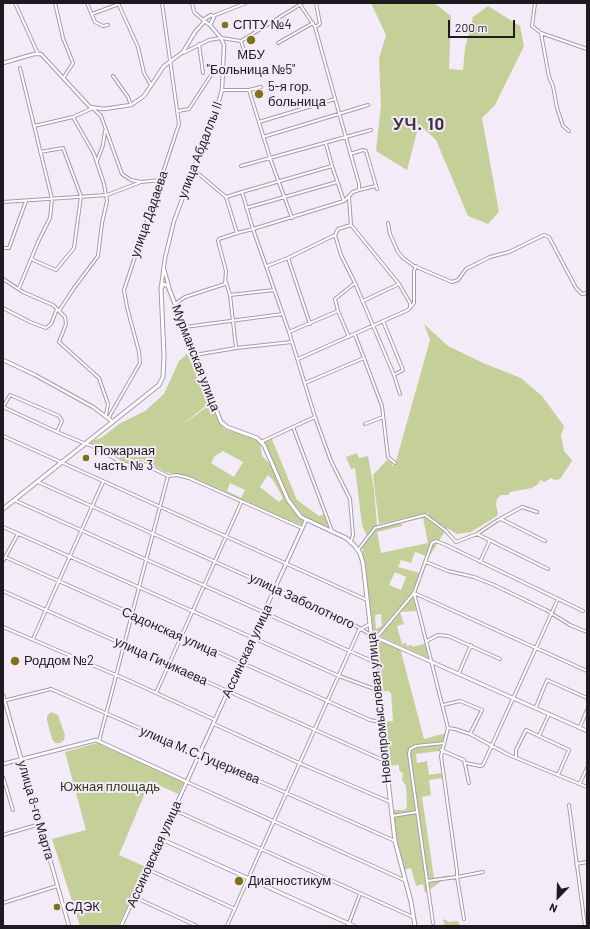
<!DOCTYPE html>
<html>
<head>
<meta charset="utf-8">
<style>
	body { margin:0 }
	#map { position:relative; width:590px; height:929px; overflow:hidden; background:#f3ebf8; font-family:Barlow,sans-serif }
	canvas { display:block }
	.frame { position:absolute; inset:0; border:4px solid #1d1b1f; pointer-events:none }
	.north { position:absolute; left:538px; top:877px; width:40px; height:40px; -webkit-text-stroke:3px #f3ebf8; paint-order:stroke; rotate:203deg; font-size:11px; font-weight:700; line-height:16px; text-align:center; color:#1d1b1f }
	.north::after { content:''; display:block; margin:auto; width:14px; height:18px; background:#1d1b1f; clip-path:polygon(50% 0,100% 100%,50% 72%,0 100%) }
	.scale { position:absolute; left:448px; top:20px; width:67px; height:18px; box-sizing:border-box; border:2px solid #1d1b1f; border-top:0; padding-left:5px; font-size:12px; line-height:14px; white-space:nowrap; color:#1d1b1f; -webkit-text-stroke:3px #f3ebf8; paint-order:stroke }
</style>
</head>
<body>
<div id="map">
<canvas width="590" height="929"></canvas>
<div class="frame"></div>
<div class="north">N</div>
<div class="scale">200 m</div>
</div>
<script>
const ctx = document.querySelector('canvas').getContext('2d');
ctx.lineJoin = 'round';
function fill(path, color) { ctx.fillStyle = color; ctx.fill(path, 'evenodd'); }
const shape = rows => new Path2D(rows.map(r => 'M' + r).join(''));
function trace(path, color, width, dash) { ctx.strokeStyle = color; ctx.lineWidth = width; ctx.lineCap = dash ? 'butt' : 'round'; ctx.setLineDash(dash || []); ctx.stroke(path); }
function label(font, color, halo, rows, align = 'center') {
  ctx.font = font + ' Barlow,sans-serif'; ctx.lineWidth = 4; ctx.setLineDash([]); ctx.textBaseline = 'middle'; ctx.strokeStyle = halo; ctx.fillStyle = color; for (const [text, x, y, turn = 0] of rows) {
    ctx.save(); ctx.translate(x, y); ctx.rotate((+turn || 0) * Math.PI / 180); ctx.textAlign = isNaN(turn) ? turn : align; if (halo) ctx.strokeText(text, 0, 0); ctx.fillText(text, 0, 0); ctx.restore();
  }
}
fill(shape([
	[371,3,434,3,451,16,449,69,463,70,465,48,473,17,488,6,520,26,524,46,495,105,482,118,499,212,488,224,468,216,436,140,419,124,407,170,376,151,381,105,379,59,386,35],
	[424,324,448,346,483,363,521,378,542,396,564,426,561,436,564,451,571,459,572,461,560,479,554,480,551,478,545,482,540,480,539,483,532,488,510,492,508,495,501,495,497,499,496,505,498,513,497,516,471,532,457,534,447,528,422,568,413,593,376,635,373,631,362,546,378,527,429,514,428,513,379,524,373,475,387,460,392,463,393,466,395,465,430,340],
	[423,518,428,543,381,553,377,532,402,526,401,523],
	[415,552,426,556,420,573,398,567,401,560,411,563],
	[395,572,406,577,401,590,389,585],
	[381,614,382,626,376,629,375,615],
	[187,354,197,374,207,405,179,427,211,404,218,421,224,429,248,436,260,443,262,456,271,465,287,500,303,521,301,525,246,503,188,476,165,472,142,459,127,463,121,460,119,455,111,449,110,454,105,451,101,443,99,444,99,448,91,443,92,441,101,438,119,424,145,411,164,394,179,361],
	[223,451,243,462,234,477,211,463,215,456],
	[268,475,273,480,283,498,279,502,260,487],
	[230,483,245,490,241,498,227,491],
	[271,437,297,500,319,516,325,514,328,527,303,517,289,499,264,442],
	[357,453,359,458,368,456,374,489,377,525,367,536,362,525,355,468,351,469,346,457],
	[411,598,415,599,416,611,400,612,404,624,397,626,402,644,406,643,407,646,412,645,413,647,426,643,428,658,380,636],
	[376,638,400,648,424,739,446,733,439,751,416,754,417,763,427,761,429,775,441,773,443,778,429,780,431,795,422,797,434,878,450,875,425,893,423,884,416,886,411,868,404,870,396,840,393,810,404,810,407,808,406,786,402,780,403,774,399,770,399,765,387,766,382,722,393,721,391,693,388,691,379,692,373,640],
	[51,712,58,715,65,735,64,740,60,743,55,743,52,739,47,720,47,716],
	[97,743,184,782,178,794,150,781,119,855,146,867,118,926,80,926,52,839,86,830,65,752],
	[444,919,449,922,458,921,460,926,437,926,445,924,443,921]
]), '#c5d099');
const minor = shape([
	[15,3,38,54],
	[55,3,63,38,73,63,64,77],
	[87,3,95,22,103,26,108,25],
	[118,3,138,47,144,73,151,85],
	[192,3,194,12,203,20],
	[299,3,315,27,320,24,316,3],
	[535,3,532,26,541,33,587,49],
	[92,14,119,4],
	[213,16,246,3],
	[315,27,359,184,359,190,353,192,344,201],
	[541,33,549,77,553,86,557,108,563,126,569,131],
	[241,41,301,4],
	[278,43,313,23],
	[199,44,203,73],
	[183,53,209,40,221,38,241,41,246,57],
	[113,76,128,97,131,105],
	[222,90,249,90,261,87],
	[249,90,270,158,292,218],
	[178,111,189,109,211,75],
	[259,122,335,99],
	[34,126,73,117],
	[263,137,368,105],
	[326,144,332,166],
	[350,154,363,150,366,151,377,189],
	[97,161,103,145,105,131],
	[241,166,371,130],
	[332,166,344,201,253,229,242,192,332,166],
	[194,170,226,197,242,192],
	[359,190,376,186],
	[226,197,237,233,253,229,289,332,315,417],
	[349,198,351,225,399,284,410,303,410,308],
	[3,202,107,195,141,182,161,180],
	[246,208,337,182],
	[388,223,390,234,398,252,403,258,414,266,452,282,458,280,466,269,490,257,509,252,544,235,549,237,576,288,582,294,587,293],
	[3,248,9,248,26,201],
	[288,258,335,235],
	[31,259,56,270,74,248,81,196,63,148,40,152],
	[267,266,288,258,310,324],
	[3,279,23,292,53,305,65,317,66,324,59,342,99,378,108,404,106,415],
	[226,282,230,295,236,348],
	[355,283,394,375,403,370,383,321],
	[19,288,38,242,50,218,52,199,20,68],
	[230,295,274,290],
	[363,301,399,284],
	[175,304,185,297,225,284,226,271,218,241,219,239,237,233],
	[3,308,30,322,46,328,51,324,57,309],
	[59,311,74,288,98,256,102,223,107,201,104,184,94,154,73,117,93,108,101,116,122,174,131,180,141,182],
	[338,311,349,337],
	[185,327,283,314],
	[289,332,338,311,335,299,355,283,341,255,335,235,338,229,351,225],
	[195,355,236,348,292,342],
	[364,358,382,406,388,457,395,463],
	[298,359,408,310,414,303,414,271,416,266],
	[394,375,400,394],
	[305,383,364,358,355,335],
	[3,407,57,432,86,444,90,445,125,464,130,465,140,462,168,476,177,475,189,478,302,528],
	[3,407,10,395,59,416,62,421,57,432],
	[109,417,140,363,139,352,127,307,124,290,179,124,162,3],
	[365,424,383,417],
	[293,427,315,417,331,461,350,499,353,535,351,541],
	[3,436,367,600],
	[261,442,293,427,332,531],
	[38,482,351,623,371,635],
	[14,500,374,662],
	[500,519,522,507,537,512],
	[3,527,339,676,377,690],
	[477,534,498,520,501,519,545,541],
	[358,550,375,528,425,515,445,530,456,542,477,534,548,569],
	[5,557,370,720,381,722],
	[3,561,18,534],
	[426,562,448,571,474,577,494,585,546,610,570,625,587,632],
	[480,562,490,540],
	[3,591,385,761],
	[3,627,130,681,215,720],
	[377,637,414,593,587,671],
	[33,639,103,482],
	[427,641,438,635,448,636,500,659],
	[459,673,471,645],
	[156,693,241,503],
	[3,701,51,689,395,841],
	[443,705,460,701,482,710,470,734],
	[536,707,547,680,587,698],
	[214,724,299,763,390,802],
	[580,727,587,710],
	[448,728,455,729,470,734,509,755,587,787],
	[539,736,549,714],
	[99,741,168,476],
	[441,750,464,760,469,783],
	[516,757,516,750,526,730,569,750,558,775],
	[466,763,480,766,483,765,558,599],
	[3,777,13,810],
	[187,782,404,880],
	[580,783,587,768],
	[569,805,585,926],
	[174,810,413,917],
	[392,816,417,812],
	[3,835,40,824],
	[576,864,587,862],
	[147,869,235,909],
	[427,881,457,877,457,871,441,756,448,728,414,593,432,543,436,541,446,545,583,611],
	[134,897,197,926],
	[3,903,57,886],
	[464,919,457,877,483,872],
	[433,923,409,754,410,749,416,746,444,743],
	[227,926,359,630,370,624],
	[348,926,360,894]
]);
const tertiary = shape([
	[3,63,34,54,41,54,90,107,104,109,131,105,144,96,164,66,183,52,195,32,204,22],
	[164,269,169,287],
	[161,288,165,258,174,221,218,104,222,90,224,45,221,38,210,25,214,17,211,15,203,20,210,25],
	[3,360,35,375,93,407,113,422],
	[371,635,587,731],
	[3,695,69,926],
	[3,764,96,740,187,782],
	[161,839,354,926],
	[121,926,306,520]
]);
const secondary = shape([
	[3,509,159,385,163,377,164,356,161,288,164,284,168,286,221,422,227,427,257,438,264,445,288,500,301,517,346,538,354,545,360,553,363,563,395,841,411,902,415,926]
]);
trace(minor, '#a39ca8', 4);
trace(tertiary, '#a39ca8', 4.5);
trace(secondary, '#a39ca8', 5);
trace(minor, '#fff', 2);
trace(tertiary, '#fff', 2.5);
trace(secondary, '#fff', 3);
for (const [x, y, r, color] of [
	[225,25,4,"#7e7316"],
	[251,40,5,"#7e7316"],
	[259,94,5,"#7e7316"],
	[86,458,4,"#7e7316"],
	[15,661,5,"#7e7316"],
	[239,881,5,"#7e7316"],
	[57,907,4,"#7e7316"]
]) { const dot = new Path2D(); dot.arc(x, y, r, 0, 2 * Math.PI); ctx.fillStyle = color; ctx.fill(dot); trace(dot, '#f3ebf8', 1.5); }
label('13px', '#1d1b1f', '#f3ebf8', [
	["СПТУ №4",233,25],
	["МБУ",251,55,"center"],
	["\"Больница №5\"",251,70,"center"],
	["5-я гор.",268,87],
	["больница",268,102],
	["Пожарная",94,451],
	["часть № 3",94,466],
	["Роддом №2",24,661],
	["Диагностикум",248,881],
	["СДЭК",65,907]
], 'left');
label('13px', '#1d1b1f', '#f3ebf8', [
	["улица Абдаллы II",200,150,-69],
	["улица Дадаева",149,214,-71],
	["Мурманская улица",196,358,69],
	["улица Заболотного",302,601,25],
	["Садонская улица",170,632,24],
	["Ассинская улица",247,651,-65],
	["улица Гичикаева",161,661,24],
	["Новопромысловая улица",379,708,-96],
	["улица М.С.Гуцериева",200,755,23],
	["улица 8-го Марта",36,810,74],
	["Ассиновская улица",154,854,-66]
]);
label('13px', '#353b18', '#f3ebf8', [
	["Южная площадь",110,787]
]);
ctx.letterSpacing = '1px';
label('bold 17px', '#3d3641', '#f3ebf8', [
	["УЧ. 10",419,124]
]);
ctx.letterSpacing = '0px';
</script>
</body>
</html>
